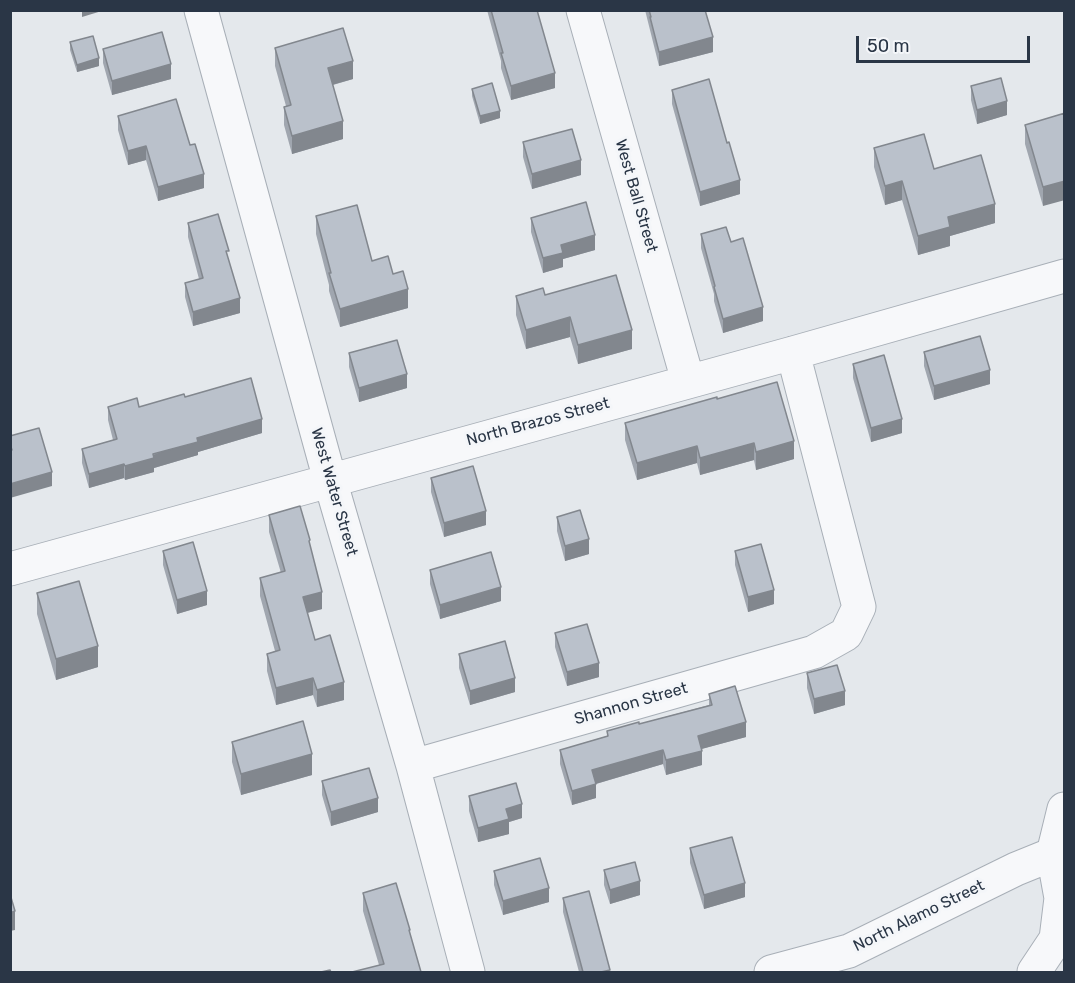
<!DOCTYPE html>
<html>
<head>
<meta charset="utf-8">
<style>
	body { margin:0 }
	#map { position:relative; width:1075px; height:983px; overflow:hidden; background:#e4e8ec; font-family:Rubik,sans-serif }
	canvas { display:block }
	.frame { position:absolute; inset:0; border:12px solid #2a3646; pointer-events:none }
	.scale { position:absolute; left:856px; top:36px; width:174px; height:27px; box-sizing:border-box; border:3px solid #2a3646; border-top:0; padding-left:8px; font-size:18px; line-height:21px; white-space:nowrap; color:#2a3646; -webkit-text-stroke:4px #f4f6f9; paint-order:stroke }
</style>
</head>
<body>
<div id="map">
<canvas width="1075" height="983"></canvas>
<div class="frame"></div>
<div class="scale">50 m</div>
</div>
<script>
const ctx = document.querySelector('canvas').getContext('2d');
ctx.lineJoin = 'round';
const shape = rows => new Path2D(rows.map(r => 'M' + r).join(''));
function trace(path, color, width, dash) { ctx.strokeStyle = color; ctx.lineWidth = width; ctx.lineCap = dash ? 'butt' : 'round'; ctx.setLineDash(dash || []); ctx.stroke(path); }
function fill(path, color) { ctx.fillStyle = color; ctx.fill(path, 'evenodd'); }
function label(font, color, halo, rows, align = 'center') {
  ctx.font = font + ' Rubik,sans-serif'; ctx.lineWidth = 6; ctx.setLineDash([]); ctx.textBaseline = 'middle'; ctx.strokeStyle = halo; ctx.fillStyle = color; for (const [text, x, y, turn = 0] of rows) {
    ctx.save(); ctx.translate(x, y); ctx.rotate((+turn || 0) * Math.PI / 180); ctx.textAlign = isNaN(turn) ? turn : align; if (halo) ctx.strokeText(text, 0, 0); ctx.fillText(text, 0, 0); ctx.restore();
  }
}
const minor = shape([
	[201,10,330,480,413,766,468,972],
	[583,10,688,381],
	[10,569,793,353,1064,276],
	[413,766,814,652,846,634,859,607,793,353],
	[771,972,849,951,1016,869,1053,854,1064,852],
	[1034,972,1056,939,1061,898,1053,854,1064,809]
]);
trace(minor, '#a8afb7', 35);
trace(minor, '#f7f8fa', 33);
fill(shape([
	[487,10,537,10,555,88,511,100,501,68,501,61],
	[645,10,705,10,713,52,659,66],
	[70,42,99,66,77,72,70,50],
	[275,48,353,79,333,85,343,139,292,154,284,125,284,107,286,106,275,66],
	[103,49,171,79,112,95,103,63],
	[971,86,1007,115,977,124,971,100],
	[472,89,500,118,480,124,472,96],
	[672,90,740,194,700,206,672,104],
	[1065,113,1043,206,1025,144,1025,125],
	[118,116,190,145,204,188,158,201,146,160,128,165,118,130],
	[523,142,581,175,532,189,523,157],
	[874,148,934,169,995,223,950,236,950,246,918,255,902,200,885,205,874,167],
	[316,216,372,261,393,274,408,308,340,327,329,291,329,285,316,234],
	[531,218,595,250,563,259,563,267,543,273,531,232],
	[188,223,229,260,240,313,193,326,185,297,185,283,199,279,188,237],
	[701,234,731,242,763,321,723,333,714,301,714,294,701,248],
	[545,295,632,349,578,364,570,337,526,349,516,315,516,296],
	[924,352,990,384,934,400,924,366],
	[349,353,407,388,359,402,349,367],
	[853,364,902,433,871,442,853,378],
	[185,397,262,433,198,452,198,455,154,468,154,472,125,480,124,478,89,488,82,463,82,449,113,440,108,420,108,407,139,407],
	[717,399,794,459,756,470,754,460,700,475,697,463,637,480,625,440,625,423],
	[431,478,486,525,444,537,431,492],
	[269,515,310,547,322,609,307,613,315,640,344,700,317,707,313,695,276,705,267,671,267,654,275,651,260,596,260,578,281,573,269,532],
	[557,517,589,554,565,561,557,531],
	[163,551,207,605,177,614,163,565],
	[735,551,774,604,748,612,735,565],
	[430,570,501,601,440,619,430,584],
	[37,593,98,667,56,680,37,614],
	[555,633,599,677,567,686,555,647],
	[459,654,515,692,470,705,459,668],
	[807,673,845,705,814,714,807,688],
	[709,694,746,737,701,749,702,765,666,775,663,764,596,784,596,798,572,805,560,764,560,750,607,736,607,731,639,724,709,705],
	[232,742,312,775,241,795,232,762],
	[322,781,378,812,331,826,322,795],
	[469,796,522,818,509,822,509,834,478,842,469,811],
	[690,848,745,897,704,909,690,863],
	[604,870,640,895,610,904,604,885],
	[494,871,549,902,503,915,494,885],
	[363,893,410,936,421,972,379,965,363,911],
	[563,898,610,972,579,972,563,912]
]), '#a0a6af');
fill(shape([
	[82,10,105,10,82,17],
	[713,37,713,52,659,66,659,52],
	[99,58,99,66,77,72,77,65],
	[353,61,353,79,328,86,328,68],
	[171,64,171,79,112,95,112,81],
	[555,73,555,88,511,100,511,86],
	[1007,101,1007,115,977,124,977,110],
	[500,111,500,118,480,124,480,116],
	[343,121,343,139,292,154,292,136],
	[146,146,146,160,128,165,128,151],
	[581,160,581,175,532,189,532,174],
	[204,174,204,188,158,201,158,187],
	[740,180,740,194,700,206,700,192],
	[902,181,902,200,885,205,885,186],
	[1065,181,1065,200,1043,206,1043,187],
	[995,204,995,223,950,236,950,246,918,255,918,236,948,217],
	[595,235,595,250,563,259,563,267,543,273,543,258,561,245],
	[408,289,408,308,340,327,340,309],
	[240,298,240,313,193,326,193,312],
	[763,307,763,321,723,333,723,319],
	[570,317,570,337,526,349,526,330],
	[632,330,632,349,578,364,578,345],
	[990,370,990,384,934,400,934,386],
	[407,374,407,388,359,402,359,388],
	[262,419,262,433,198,452,198,455,154,468,154,472,125,480,125,466,197,438],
	[902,419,902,433,871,442,871,428],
	[794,441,794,459,756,470,756,452],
	[754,443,754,460,700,475,700,458],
	[697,446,697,463,637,480,637,463],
	[124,464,124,478,89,488,89,474],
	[52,472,52,486,10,498,10,484],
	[486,511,486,525,444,537,444,523],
	[589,539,589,554,565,561,565,546],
	[501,587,501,601,440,619,440,605],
	[774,590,774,604,748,612,748,597],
	[207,591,207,605,177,614,177,600],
	[322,592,322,609,303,614,303,597],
	[98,646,98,667,56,680,56,659],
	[599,663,599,677,567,686,567,672],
	[313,678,313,695,276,705,276,688],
	[515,678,515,692,470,705,470,691],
	[344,682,344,700,317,707,317,690],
	[845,691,845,705,814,714,814,699],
	[746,722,746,737,698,750,698,736],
	[663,750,663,764,592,785,592,770],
	[702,751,702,765,666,775,666,760],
	[312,754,312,775,241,795,241,774],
	[596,784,596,798,572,805,572,791],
	[378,798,378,812,331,826,331,812],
	[522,804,522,818,509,822,509,834,478,842,478,828,506,809],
	[640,881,640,895,610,904,610,890],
	[745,883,745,897,704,909,704,895],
	[549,888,549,902,503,915,503,901],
	[15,911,15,930,10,931,10,913]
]), '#82878e');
const building = shape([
	[491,10,537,10,555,73,511,86,501,53,503,53,491,10],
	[649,10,705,10,713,37,659,52,650,17,651,17,649,10],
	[343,28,353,61,328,68,343,121,292,136,284,107,291,105,275,48,343,28],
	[162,32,171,64,112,81,103,49,162,32],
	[93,36,99,58,77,65,70,42,93,36],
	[1001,78,1007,101,977,110,971,86,1001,78],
	[709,79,727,143,729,142,740,180,700,192,672,90,709,79],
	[492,83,500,111,480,116,472,89,492,83],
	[176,99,190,145,195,144,204,174,158,187,146,146,128,151,118,116,176,99],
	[1065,113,1065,181,1043,187,1025,125,1065,113],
	[572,129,581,160,532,174,523,142,572,129],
	[924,134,934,169,981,155,995,204,948,217,950,227,918,236,902,181,885,186,874,148,924,134],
	[586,202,595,235,561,245,563,253,543,258,531,218,586,202],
	[357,205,372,261,388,256,393,274,403,271,408,289,340,309,329,273,331,273,316,216,357,205],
	[218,214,229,251,226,251,240,298,193,312,185,283,203,278,188,223,218,214],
	[726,227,731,242,743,238,763,307,723,319,714,287,715,286,701,234,726,227],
	[616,275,632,330,578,345,570,317,526,330,516,296,543,288,545,295,616,275],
	[980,336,990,370,934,386,924,352,980,336],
	[397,340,407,374,359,388,349,353,397,340],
	[884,355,902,419,871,428,853,364,884,355],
	[251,378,262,419,197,438,198,442,153,454,154,458,125,466,124,464,89,474,82,449,117,439,108,407,137,398,139,407,184,394,185,397,251,378],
	[777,382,794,441,756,452,754,443,700,458,697,446,637,463,625,423,717,397,717,399,777,382],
	[39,428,52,472,10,484,10,450,12,450,10,444,10,436,39,428],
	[473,466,486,511,444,523,431,478,473,466],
	[300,506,310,540,309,541,322,592,303,597,315,640,330,635,344,682,317,690,313,678,276,688,267,654,280,650,260,578,285,571,269,515,300,506],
	[580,510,589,539,565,546,557,517,580,510],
	[193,542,207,591,177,600,163,551,193,542],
	[761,544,774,590,748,597,735,551,761,544],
	[491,552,501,587,440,605,430,570,491,552],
	[79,581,98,646,56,659,37,593,79,581],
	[587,624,599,663,567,672,555,633,587,624],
	[505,641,515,678,470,691,459,654,505,641],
	[837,665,845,691,814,699,807,673,837,665],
	[735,686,746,722,698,736,702,751,666,760,663,750,592,770,596,784,572,791,560,750,608,736,607,731,639,722,639,724,712,705,709,694,735,686],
	[303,721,312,754,241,774,232,742,303,721],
	[369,768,378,798,331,812,322,781,369,768],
	[516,783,522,804,506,809,509,819,478,828,469,796,516,783],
	[732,837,745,883,704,895,690,848,732,837],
	[540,858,549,888,503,901,494,871,540,858],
	[635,862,640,881,610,890,604,870,635,862],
	[396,883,410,930,409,930,421,972,352,972,384,964,363,893,396,883],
	[589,891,610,970,601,972,583,972,563,898,589,891],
	[10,894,15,911,10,913,10,894],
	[330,970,331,972,321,972,330,970]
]);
fill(building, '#bac1cb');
trace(building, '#82878e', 1.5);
label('16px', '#2a3646', '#f4f6f9', [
	["West Ball Street",636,196,74],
	["North Brazos Street",538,422,-15],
	["West Water Street",334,492,74],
	["Shannon Street",631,704,-16],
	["North Alamo Street",919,916,-26]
]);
</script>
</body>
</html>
